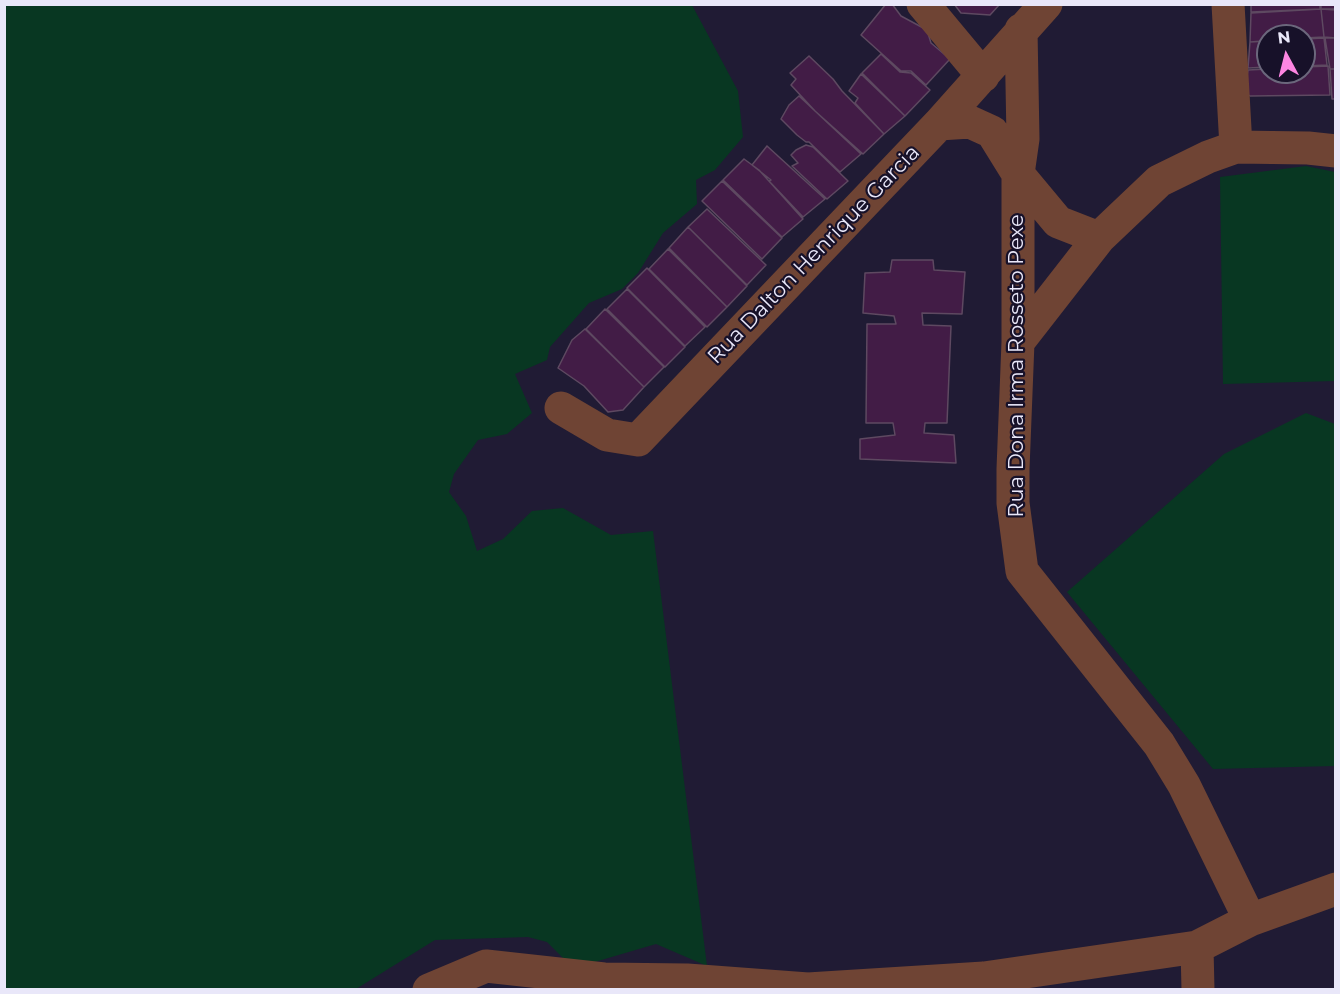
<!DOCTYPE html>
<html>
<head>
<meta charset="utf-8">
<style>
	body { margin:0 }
	#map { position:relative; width:1340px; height:994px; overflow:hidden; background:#201b34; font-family:Montserrat,sans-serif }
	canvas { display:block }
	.frame { position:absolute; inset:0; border:6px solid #e9e7f9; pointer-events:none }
	.north { position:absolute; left:1256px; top:24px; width:60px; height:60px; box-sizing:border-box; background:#171129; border:2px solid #6b677c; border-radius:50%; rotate:353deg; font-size:16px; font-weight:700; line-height:24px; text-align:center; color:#e9e7f9 }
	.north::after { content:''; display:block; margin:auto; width:21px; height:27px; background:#fd86e2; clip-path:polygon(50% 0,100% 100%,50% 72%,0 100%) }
</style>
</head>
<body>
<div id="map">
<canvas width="1340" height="994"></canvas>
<div class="frame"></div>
<div class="north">N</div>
</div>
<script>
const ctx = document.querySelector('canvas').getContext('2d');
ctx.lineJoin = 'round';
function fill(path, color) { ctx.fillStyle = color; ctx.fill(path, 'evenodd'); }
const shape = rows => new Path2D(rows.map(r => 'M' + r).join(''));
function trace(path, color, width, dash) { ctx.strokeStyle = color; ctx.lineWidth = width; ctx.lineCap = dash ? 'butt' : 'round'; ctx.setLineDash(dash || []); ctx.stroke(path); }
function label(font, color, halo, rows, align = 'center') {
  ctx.font = font + ' Montserrat,sans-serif'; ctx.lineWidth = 4.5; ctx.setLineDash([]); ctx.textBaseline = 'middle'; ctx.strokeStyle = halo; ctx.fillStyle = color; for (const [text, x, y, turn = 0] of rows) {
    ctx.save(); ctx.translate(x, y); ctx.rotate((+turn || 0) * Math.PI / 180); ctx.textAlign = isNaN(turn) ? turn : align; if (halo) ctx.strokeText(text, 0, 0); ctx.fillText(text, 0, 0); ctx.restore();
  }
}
fill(shape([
	[5,5,692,5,738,91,743,137,715,170,696,180,697,204,663,233,638,273,622,289,589,303,550,347,547,360,515,374,532,413,507,434,478,440,454,474,449,492,466,516,477,551,503,539,532,511,563,508,611,535,653,531,707,966,656,944,581,966,566,961,547,942,528,937,435,940,356,989,5,990],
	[1306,166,1335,172,1335,381,1223,384,1220,177],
	[1306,413,1335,424,1335,766,1213,769,1067,592,1224,454]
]), '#083722');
const building = shape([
	[886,4,892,4,901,16,927,30,931,43,950,59,926,85,911,71,901,71,861,35,886,4],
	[954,4,1000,4,990,15,961,13,954,4],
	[1251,4,1320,4,1320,9,1251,12,1251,4],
	[1321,4,1336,4,1336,9,1321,9,1321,4],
	[1321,9,1336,10,1336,38,1324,37,1321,9],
	[1321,9,1324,37,1304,38,1304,36,1268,36,1268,41,1250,42,1251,13,1321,9],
	[1324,38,1327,65,1304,66,1304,39,1324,38],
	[1325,38,1336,38,1336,69,1330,69,1325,38],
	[1263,41,1268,41,1268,67,1248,68,1250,42,1263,41],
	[881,54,900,72,911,73,930,90,905,116,862,73,881,54],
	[809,56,833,79,842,91,884,134,863,154,815,111,791,85,796,79,790,73,809,56],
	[1328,66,1330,95,1250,96,1244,92,1248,70,1268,69,1268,72,1304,72,1304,67,1328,66],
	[1330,69,1336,69,1336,99,1332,99,1330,69],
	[861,74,905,116,884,134,855,103,858,98,849,91,861,74],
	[799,96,861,154,840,172,809,142,806,142,797,135,781,119,789,105,799,96],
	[806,145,813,147,848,181,827,199,792,166,798,163,791,155,796,150,806,145],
	[767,146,825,199,803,217,769,181,771,180,752,165,767,146],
	[744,159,759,170,803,219,782,237,723,180,744,159],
	[722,181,782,238,762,259,702,201,722,181],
	[707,209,766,265,747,285,688,227,707,209],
	[688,227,747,286,727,307,669,248,688,227],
	[668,249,727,307,707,327,649,269,668,249],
	[892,260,933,260,934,270,965,272,962,314,922,313,923,325,951,326,947,423,925,423,924,433,954,435,956,463,860,459,860,439,895,435,893,423,866,423,867,324,896,324,894,316,863,313,865,273,890,272,892,260],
	[647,268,705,327,685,346,627,288,647,268],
	[627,289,685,347,665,367,607,309,627,289],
	[605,309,664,367,644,387,586,329,605,309],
	[585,329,644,387,623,410,608,412,584,386,558,368,572,340,585,329]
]);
fill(building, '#421c46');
trace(building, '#5e4961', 1.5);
trace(shape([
	[923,4,983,76],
	[1228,4,1236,147],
	[1021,30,1023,139,1018,174,1018,342,1013,469,1013,503,1022,571,1159,744,1184,785,1250,920],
	[939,124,970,122,992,132,1018,174,1058,222,1099,238],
	[1018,342,1099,238,1159,181,1208,157,1236,147,1308,148,1336,151],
	[561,408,607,435,638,440,939,124,1046,4],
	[1197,947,1198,990],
	[429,990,486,966,604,979,687,980,808,989,984,978,1197,947,1250,920,1336,889]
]), '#6f4434', 33);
label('21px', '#e9e7f9', '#171129', [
	["Rua Dalton Henrique Garcia",814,255,-46],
	["Rua Dona Irma Rosseto Pexe",1017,366,-90]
]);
</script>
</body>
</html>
